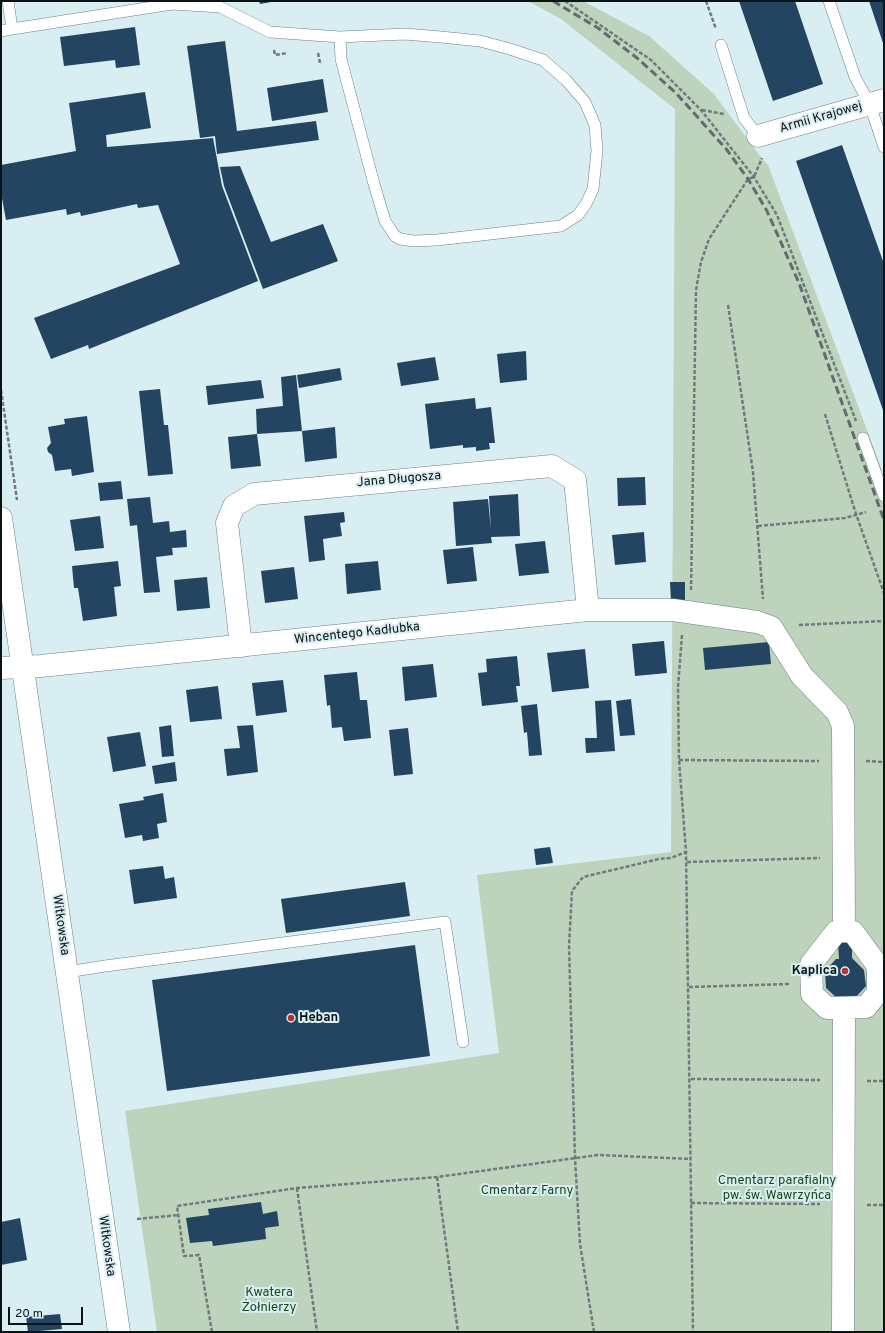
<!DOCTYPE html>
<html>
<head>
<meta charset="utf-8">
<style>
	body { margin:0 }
	#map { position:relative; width:885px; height:1333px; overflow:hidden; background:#d8eef2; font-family:Overpass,sans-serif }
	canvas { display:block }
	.frame { position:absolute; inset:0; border:2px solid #0c1315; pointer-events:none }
	.scale { position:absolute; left:8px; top:1307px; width:75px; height:18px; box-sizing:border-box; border:2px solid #0c1315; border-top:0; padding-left:5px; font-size:12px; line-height:14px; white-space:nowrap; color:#0c1315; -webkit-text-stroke:3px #d8eef2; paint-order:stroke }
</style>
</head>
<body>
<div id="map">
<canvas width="885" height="1333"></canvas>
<div class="frame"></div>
<div class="scale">20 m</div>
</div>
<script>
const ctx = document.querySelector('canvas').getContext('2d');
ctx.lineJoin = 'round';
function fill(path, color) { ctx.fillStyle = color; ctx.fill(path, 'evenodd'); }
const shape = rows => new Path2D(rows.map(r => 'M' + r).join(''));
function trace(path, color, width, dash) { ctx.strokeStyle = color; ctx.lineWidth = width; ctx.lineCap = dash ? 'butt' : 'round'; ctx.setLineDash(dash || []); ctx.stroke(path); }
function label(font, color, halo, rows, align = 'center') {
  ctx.font = font + ' Overpass,sans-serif'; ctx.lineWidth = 4; ctx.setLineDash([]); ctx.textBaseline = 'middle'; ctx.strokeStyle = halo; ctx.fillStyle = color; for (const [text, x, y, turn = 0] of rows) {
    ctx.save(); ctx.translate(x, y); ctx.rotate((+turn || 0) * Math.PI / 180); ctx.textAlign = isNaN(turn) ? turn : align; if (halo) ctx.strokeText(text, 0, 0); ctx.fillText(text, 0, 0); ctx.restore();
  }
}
fill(shape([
	[528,1,583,1,649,36,714,94,763,160,768,165,882,470,879,482,884,496,884,1332,157,1332,125,1111,499,1053,477,875,671,852,675,109,561,19]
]), '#bed3bb');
fill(shape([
	[259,1,271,1,271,2,260,4],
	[739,1,795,1,823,84,773,101],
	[869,1,884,1,884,46],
	[135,27,140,65,116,68,115,60,64,66,60,37],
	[225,41,237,131,316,121,319,140,217,154,215,136,200,138,187,46],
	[323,79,328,112,272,121,267,88],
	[145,92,151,128,106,135,107,147,213,138,222,186,258,281,89,349,88,345,51,359,34,318,180,264,158,205,138,208,137,204,81,216,80,212,67,215,66,209,6,220,1,193,1,165,76,151,69,103],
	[842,145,884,264,884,413,796,161],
	[240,166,271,242,323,224,338,261,263,289,224,186,220,167],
	[526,351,527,380,500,383,497,354],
	[435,357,439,380,401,386,397,363],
	[340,368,342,380,299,388,297,375],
	[296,375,302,431,257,434,261,466,231,469,228,437,257,434,256,409,283,406,281,377],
	[261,380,264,398,208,405,206,386],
	[160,389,164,425,168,425,173,474,148,476,139,391],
	[475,398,476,409,491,407,495,443,489,443,490,449,476,451,476,447,463,448,463,445,430,449,425,404],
	[87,416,94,472,72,476,71,469,55,471,52,455,48,452,47,448,51,443,48,427,65,424,64,419],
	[335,427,337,458,305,462,302,431],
	[645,477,646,505,618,506,617,478],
	[121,481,123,499,100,501,98,483],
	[518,494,520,536,491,537,492,543,456,546,453,502,488,499,491,530,489,496],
	[150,497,153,523,169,521,170,532,186,530,187,547,172,548,173,555,156,557,160,592,144,593,137,525,130,526,127,499],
	[344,512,345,522,340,523,342,536,323,539,325,560,309,562,304,516],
	[100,516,104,548,75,551,70,520],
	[644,532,646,562,615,565,612,535],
	[545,541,549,573,519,576,515,544],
	[473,547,477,581,447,584,443,550],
	[118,561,121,586,114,587,117,616,83,621,78,588,74,588,72,566],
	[378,561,381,590,347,594,345,564],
	[294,567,298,599,265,603,261,571],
	[207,577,210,608,177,611,174,580],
	[670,582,685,582,685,601,671,601],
	[664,641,667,673,635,676,632,644],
	[769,642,771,664,705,670,703,648],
	[585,649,589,688,552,692,547,653],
	[517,656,520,686,516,686,518,702,482,706,478,673,487,672,486,659],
	[433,664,437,697,405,701,402,667],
	[357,672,360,700,367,700,371,738,344,741,342,727,332,728,330,705,327,706,324,675],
	[283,680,287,712,256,716,252,683],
	[218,686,222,719,190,722,186,690],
	[631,699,635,735,620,736,616,701],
	[611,700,615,751,586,753,585,738,597,738,595,701],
	[537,704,542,755,529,756,527,732,524,733,521,706],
	[171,725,174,756,162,757,159,727],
	[253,725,258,772,227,776,224,749,240,748,237,726],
	[408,728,413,774,394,776,389,730],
	[140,732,146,766,113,772,107,737],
	[175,762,177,781,155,784,152,766],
	[163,793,167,822,157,824,159,838,143,841,142,835,125,838,119,804,144,800,143,797],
	[550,847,553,863,536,865,534,849],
	[163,866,165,879,174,877,177,898,134,904,129,870],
	[405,882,410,916,286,933,281,899],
	[852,942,852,958,864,970,866,986,855,998,838,999,826,988,825,971,836,959,839,959,838,943],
	[415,945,430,1056,167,1091,152,980],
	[261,1202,263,1214,277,1211,279,1226,265,1228,266,1239,213,1246,212,1241,190,1243,186,1218,209,1215,208,1209],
	[20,1218,27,1260,1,1265,1,1222],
	[60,1314,62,1329,28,1332,26,1317]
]), '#234562');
const lane = shape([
	[829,1,855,77,870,105,884,147],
	[12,29,172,4,220,7,270,32,340,37,405,34,441,37,480,41,510,49,543,60,566,80,585,102,595,125,597,151,593,189,586,204,578,215,561,226,437,240,414,241,400,239,395,236,385,221,374,184,341,59,340,37],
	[1,31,12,29,8,1],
	[721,45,744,118,758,136],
	[863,438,884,496],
	[67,972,105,966,445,922,463,1042]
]);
const street = shape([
	[758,136,884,100],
	[241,646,227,523,234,506,254,494,552,466,575,480,588,610],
	[1,668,41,666,588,610,673,610,757,622,771,627,802,676,837,712,843,726,844,931],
	[844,931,853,932,878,966,878,992,866,1007,827,1008,812,994,811,964,836,932,844,931],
	[843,1332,844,1008]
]);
const secondary = shape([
	[1,518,119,1332]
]);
trace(lane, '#6c8084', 12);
trace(street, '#6c8084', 23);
trace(secondary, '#6c8084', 23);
trace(shape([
	[565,1,651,60,701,110,754,177,777,215,856,421],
	[706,1,716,29],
	[274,50,275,55,287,53],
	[318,53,320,63,322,63],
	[702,110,724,114],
	[728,305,753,472,763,599],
	[1,390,17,500],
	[825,414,856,514,884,593],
	[758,526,845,518,866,512],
	[691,590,696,290,701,262,709,239,748,179,754,177,762,158],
	[799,625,884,621],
	[682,635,678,687,679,760,686,852,693,1332],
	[679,760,819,761],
	[866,761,884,762],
	[687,862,820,858],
	[689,987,789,984],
	[691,1079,820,1080],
	[867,1081,884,1081],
	[437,1177,458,1332],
	[297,1188,317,1332],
	[691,1203,820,1204],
	[867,1205,884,1205],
	[137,1219,179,1215],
	[212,1332,199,1255,184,1256,177,1206,297,1188,437,1177,598,1155,691,1159],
	[594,1332,580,1244,575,1158,569,946,572,891,583,877,659,859,671,858,686,852]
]), '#6d7b7e', 2.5, [4, 2]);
trace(lane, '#fff', 11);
trace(street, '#fff', 22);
trace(secondary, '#fff', 22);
trace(shape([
	[553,1,598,28,637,58,676,93,727,150,748,179,767,211,799,283,884,520]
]), '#606d70', 3, [8, 4]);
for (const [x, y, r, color] of [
	[845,971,4,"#be2f31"],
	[291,1018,4,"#be2f31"]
]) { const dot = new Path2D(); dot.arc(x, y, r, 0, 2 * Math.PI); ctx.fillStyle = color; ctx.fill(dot); trace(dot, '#d8eef2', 1.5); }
label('13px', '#0c1315', '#d8eef2', [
	["Armii Krajowej",821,118,-16],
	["Jana Długosza",399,480,-5],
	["Wincentego Kadłubka",357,634,-6],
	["Witkowska",60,925,82],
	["Witkowska",106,1246,82]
]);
label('bold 13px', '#0c1315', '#d8eef2', [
	["Kaplica",837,971],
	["Heban",299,1018,"left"]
], 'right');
label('13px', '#194716', '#d8eef2', [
	["Cmentarz parafialny",777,1181],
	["pw. św. Wawrzyńca",777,1196],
	["Cmentarz Farny",527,1191],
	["Kwatera",269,1293],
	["Żołnierzy",269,1308]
]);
</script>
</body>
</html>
